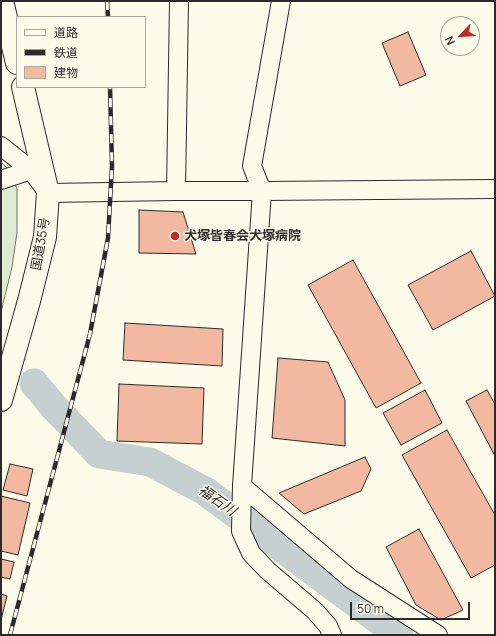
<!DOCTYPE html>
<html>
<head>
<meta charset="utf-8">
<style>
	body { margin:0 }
	#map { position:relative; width:496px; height:636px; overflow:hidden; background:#fdfbea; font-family:Manrope,"Noto Sans JP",sans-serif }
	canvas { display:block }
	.frame { position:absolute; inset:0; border:2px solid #2b2b2b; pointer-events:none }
	.legend { position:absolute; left:16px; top:16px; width:130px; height:72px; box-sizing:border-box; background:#fdfbea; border:1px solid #a9a89e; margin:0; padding:5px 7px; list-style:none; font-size:12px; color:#2b2b2b }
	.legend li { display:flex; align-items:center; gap:8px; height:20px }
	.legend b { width:20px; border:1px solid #a9a89e }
	.north { position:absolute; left:440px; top:16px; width:40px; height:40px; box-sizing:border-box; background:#fdfbea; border:1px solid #a9a89e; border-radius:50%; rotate:245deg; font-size:11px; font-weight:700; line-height:16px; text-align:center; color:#2b2b2b }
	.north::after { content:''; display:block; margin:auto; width:14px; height:18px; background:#c62828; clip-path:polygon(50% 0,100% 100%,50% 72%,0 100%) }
	.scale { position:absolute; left:350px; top:602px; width:120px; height:18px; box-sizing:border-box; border:2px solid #2b2b2b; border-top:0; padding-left:5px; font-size:12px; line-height:14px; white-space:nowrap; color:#2b2b2b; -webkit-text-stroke:3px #fdfbea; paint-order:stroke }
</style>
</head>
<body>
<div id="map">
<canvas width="496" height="636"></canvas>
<div class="frame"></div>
<ul class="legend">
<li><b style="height:5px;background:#fdfbea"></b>道路</li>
<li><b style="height:5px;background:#2b2b2b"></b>鉄道</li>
<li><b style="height:11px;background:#f2b8a0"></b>建物</li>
</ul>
<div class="north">N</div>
<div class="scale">50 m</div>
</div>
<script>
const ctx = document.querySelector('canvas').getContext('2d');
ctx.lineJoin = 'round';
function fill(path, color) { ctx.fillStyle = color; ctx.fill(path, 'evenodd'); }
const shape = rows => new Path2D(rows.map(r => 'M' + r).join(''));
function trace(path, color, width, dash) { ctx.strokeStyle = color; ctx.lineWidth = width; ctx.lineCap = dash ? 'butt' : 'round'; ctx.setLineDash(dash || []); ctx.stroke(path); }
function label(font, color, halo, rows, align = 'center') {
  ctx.font = font + ' Manrope,"Noto Sans JP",sans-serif'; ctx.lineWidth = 3; ctx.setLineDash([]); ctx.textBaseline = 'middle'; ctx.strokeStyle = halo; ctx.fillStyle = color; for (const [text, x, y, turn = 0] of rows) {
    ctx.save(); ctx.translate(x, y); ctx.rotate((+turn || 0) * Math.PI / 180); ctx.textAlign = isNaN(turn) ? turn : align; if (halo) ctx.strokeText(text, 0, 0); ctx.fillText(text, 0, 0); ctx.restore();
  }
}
const green = shape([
	[1,162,9,170,17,189,17,232,12,267,1,312,1,162]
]);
fill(green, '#deebd1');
trace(green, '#74746e', 1);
trace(shape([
	[34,383,54,407,99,454,150,462,205,491,399,635]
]), '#c7d0d0', 29);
const building = shape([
	[408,32,426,75,400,86,382,43,408,32],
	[139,210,183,212,196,254,139,253,139,210],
	[471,251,495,296,433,330,408,285,471,251],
	[353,260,421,383,376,408,308,285,353,260],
	[125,323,223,329,222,366,123,360,125,323],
	[278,358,328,362,345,400,345,446,272,438,278,358],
	[119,384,204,388,202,444,117,441,119,384],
	[425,390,442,423,401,445,383,413,425,390],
	[487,390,495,404,495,456,466,401,487,390],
	[447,430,495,515,495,565,471,578,402,455,447,430],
	[365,457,371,469,361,491,304,514,279,493,365,457],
	[10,464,33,469,27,496,3,490,10,464],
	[1,496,30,503,18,555,1,551,1,496],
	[419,529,463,610,441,620,416,605,386,547,419,529],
	[1,559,14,562,10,579,1,577,1,559],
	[1,594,7,596,1,620,1,594]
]);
fill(building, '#f2b8a0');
trace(building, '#2b2b2b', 1);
const minor = shape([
	[281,1,252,166,262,191,242,486,241,531,251,553,267,570,315,611,328,626,332,635],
	[1,146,31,170,48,193,176,191,262,191,495,189],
	[1,180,31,170],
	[176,191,179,1],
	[242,486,351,579,438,635]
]);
const highway = shape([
	[2,1,17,63],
	[1,400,29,301,45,237,48,193,23,87]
]);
trace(minor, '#2b2b2b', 20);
trace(highway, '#2b2b2b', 24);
trace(minor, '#fdfbea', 18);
trace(highway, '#fdfbea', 22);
const rail = shape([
	[107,1,108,17],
	[10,635,90,334,108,238,112,166,110,87]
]);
trace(rail, '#2b2b2b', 4.5);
trace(rail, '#fdfbea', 3, [9]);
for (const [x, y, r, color] of [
	[175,236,5,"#c62828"]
]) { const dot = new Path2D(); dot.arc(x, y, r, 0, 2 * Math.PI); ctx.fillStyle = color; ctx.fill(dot); trace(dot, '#fdfbea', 1.5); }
label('bold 13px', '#2b2b2b', '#fdfbea', [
	["犬塚皆春会犬塚病院",184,236]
], 'left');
label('13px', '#2b2b2b', '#fdfbea', [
	["国道35号",41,244,-80]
]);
label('italic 14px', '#2b2b2b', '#fdfbea', [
	["福石川",217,501,35]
]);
</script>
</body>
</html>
